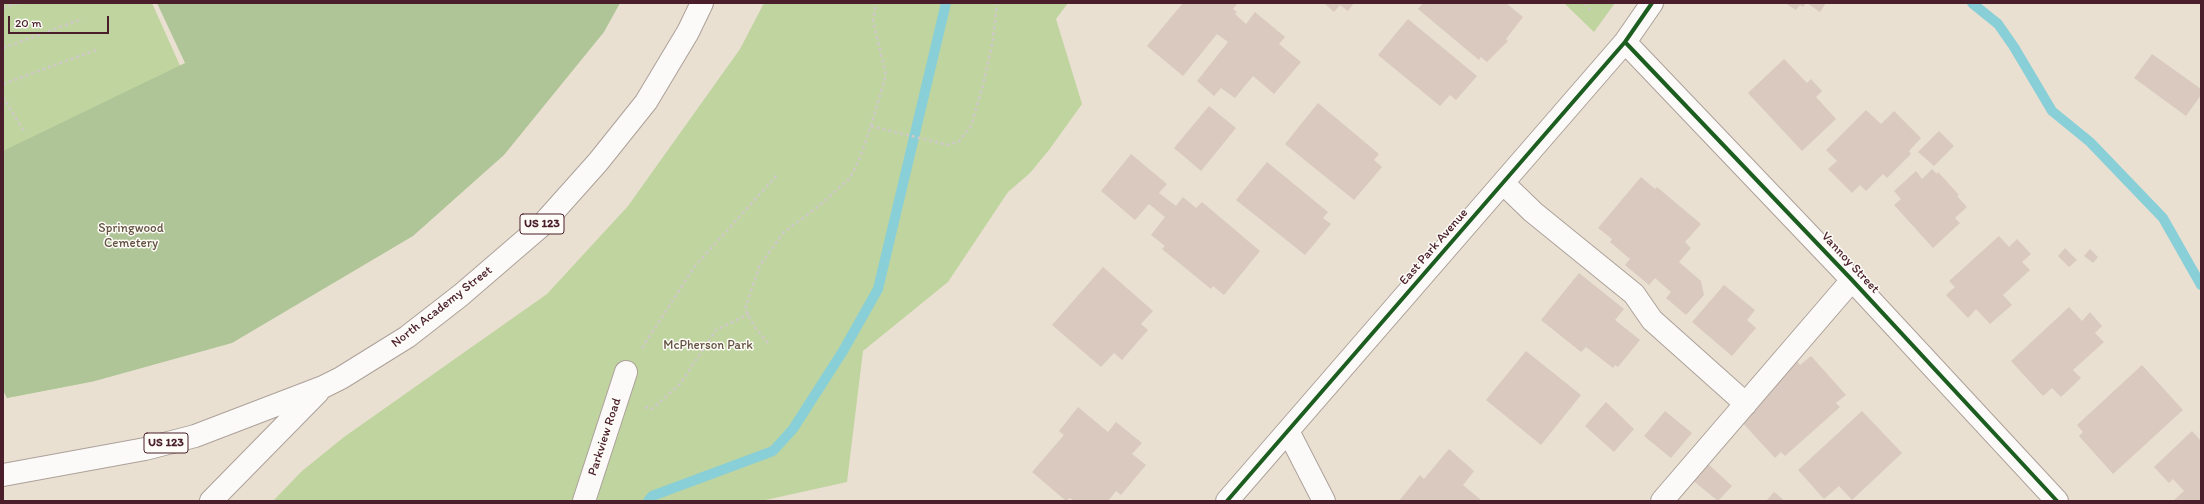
<!DOCTYPE html>
<html>
<head>
<meta charset="utf-8">
<style>
	body { margin:0 }
	#map { position:relative; width:2204px; height:504px; overflow:hidden; background:#e9e0d1; font-family:Itim,sans-serif }
	canvas { display:block }
	.frame { position:absolute; inset:0; border:4px solid #4a1f2b; pointer-events:none }
	.scale { position:absolute; left:8px; top:16px; width:101px; height:18px; box-sizing:border-box; border:2px solid #4a1f2b; border-top:0; padding-left:5px; font-size:12px; line-height:14px; white-space:nowrap; color:#4a1f2b; -webkit-text-stroke:3px #fdfcf7; paint-order:stroke }
</style>
</head>
<body>
<div id="map">
<canvas width="2204" height="504"></canvas>
<div class="frame"></div>
<div class="scale">20 m</div>
</div>
<script>
const ctx = document.querySelector('canvas').getContext('2d');
ctx.lineJoin = 'round';
function fill(path, color) { ctx.fillStyle = color; ctx.fill(path, 'evenodd'); }
const shape = rows => new Path2D(rows.map(r => 'M' + r).join(''));
function trace(path, color, width, dash) { ctx.strokeStyle = color; ctx.lineWidth = width; ctx.lineCap = dash ? 'butt' : 'round'; ctx.setLineDash(dash || []); ctx.stroke(path); }
function label(font, color, halo, rows, align = 'center') {
  ctx.font = font + ' Itim,sans-serif'; ctx.lineWidth = 3; ctx.setLineDash([]); ctx.textBaseline = 'middle'; ctx.strokeStyle = halo; ctx.fillStyle = color; for (const [text, x, y, turn = 0] of rows) {
    ctx.save(); ctx.translate(x, y); ctx.rotate((+turn || 0) * Math.PI / 180); ctx.textAlign = isNaN(turn) ? turn : align; if (halo) ctx.strokeText(text, 0, 0); ctx.fillText(text, 0, 0); ctx.restore();
  }
}
fill(shape([
	[3,3,152,3,181,68,95,381,7,398,3,390],
	[764,3,1068,3,1056,19,1082,104,1049,150,1030,173,1008,192,948,282,863,351,847,482,761,501,273,501,302,471,344,437,547,294,628,206,740,49],
	[1564,3,1615,3,1594,32]
]), '#c0d4a0');
fill(shape([
	[157,3,620,3,604,32,504,155,413,236,232,343,95,381,7,398,3,390,3,151,185,63]
]), '#afc597');
trace(shape([
	[1972,3,1998,24,2014,47,2052,111,2090,142,2163,218,2201,285],
	[648,501,652,496,773,451,793,429,843,351,878,289,946,3]
]), '#88cfd7', 10);
fill(shape([
	[1183,3,1238,3,1233,9,1237,12,1235,14,1246,24,1255,12,1285,37,1279,44,1301,62,1274,94,1253,76,1235,98,1221,88,1214,96,1197,81,1228,42,1217,34,1183,76,1147,46],
	[1324,3,1354,3,1348,11,1340,5,1334,12],
	[1423,3,1506,3,1523,17,1506,39,1508,41,1487,62,1481,57,1479,60,1418,9],
	[1785,3,1806,3,1803,7,1800,5,1796,10],
	[1807,3,1826,3,1820,12],
	[1408,19,1477,76,1456,100,1450,95,1440,106,1378,55],
	[2152,54,2201,89,2201,95,2186,116,2134,78],
	[1784,59,1807,83,1811,79,1822,91,1816,97,1836,119,1802,151,1748,93],
	[1318,103,1379,154,1374,160,1382,167,1354,200,1285,144],
	[1209,106,1236,128,1201,171,1174,148],
	[1866,110,1881,124,1894,111,1921,138,1909,151,1911,154,1887,178,1883,174,1866,191,1860,185,1852,193,1828,169,1837,161,1826,150],
	[1939,131,1954,146,1934,166,1918,152],
	[1131,154,1167,184,1159,193,1176,206,1183,197,1196,208,1202,202,1260,251,1224,295,1213,286,1211,289,1162,249,1165,246,1151,235,1165,217,1149,204,1135,220,1101,191],
	[1267,162,1328,212,1323,218,1331,224,1305,255,1236,200],
	[1932,169,1937,174,1938,172,1959,195,1957,196,1967,207,1955,218,1960,223,1933,248,1894,205,1901,199,1894,191,1916,171,1922,179],
	[1641,177,1655,189,1657,187,1701,224,1685,242,1691,248,1679,262,1701,281,1704,295,1686,315,1666,298,1671,292,1655,278,1649,285,1625,265,1630,259,1610,242,1612,239,1598,228],
	[1999,236,2009,247,2017,239,2031,254,2022,262,2030,270,2003,295,2012,305,1990,324,1976,309,1968,318,1946,295,1955,287,1949,281],
	[2065,248,2077,260,2069,267,2058,256],
	[2090,249,2098,257,2093,263,2084,256],
	[1103,267,1153,311,1141,324,1148,330,1122,360,1114,353,1101,367,1052,325],
	[1579,273,1624,309,1615,320,1640,340,1618,367,1615,365,1613,368,1586,347,1581,352,1541,320],
	[1724,285,1755,310,1747,320,1756,328,1732,356,1692,322],
	[2069,307,2082,321,2090,312,2102,326,2095,333,2104,342,2073,370,2081,378,2061,397,2052,388,2043,396,2011,361],
	[1526,351,1581,395,1541,445,1486,400],
	[1811,356,1846,395,1836,403,1840,407,1785,456,1781,452,1775,458,1740,420,1796,360,1800,365],
	[2142,365,2183,410,2113,474,2079,436,2083,432,2077,425],
	[1606,402,1634,429,1614,452,1585,426],
	[1078,407,1108,432,1116,422,1142,443,1132,454,1146,465,1121,495,1116,491,1108,501,1074,501,1070,498,1066,501,1032,472,1064,435,1059,431],
	[1665,411,1692,433,1671,458,1644,436],
	[1862,411,1902,453,1852,500,1839,486,1824,499,1798,470],
	[2192,431,2201,441,2201,501,2173,501,2184,491,2173,479,2169,483,2154,467],
	[1449,449,1474,471,1463,485,1482,501,1399,501,1420,475,1424,479],
	[1706,462,1732,486,1718,501,1691,479],
	[1774,492,1785,501,1766,501]
]), '#d9c9bf');
const minor = shape([
	[1625,42,1852,280,2057,501],
	[1503,183,1533,212,1634,294,1652,320,1746,404],
	[1288,431,1324,501],
	[584,501,626,372],
	[1227,501,1625,42,1652,3],
	[1662,501,1852,280]
]);
const highway = shape([
	[3,475,145,449,195,436,323,387,341,378,407,337,461,295,540,227,598,162,646,102,688,32,702,3],
	[211,501,318,392]
]);
trace(minor, '#aca19a', 24);
trace(highway, '#aca19a', 24);
trace(shape([
	[1585,3,1590,10],
	[3,8,18,3],
	[3,48,82,19],
	[3,84,96,50],
	[3,97,25,133],
	[871,126,948,145,959,141,971,126,983,85,993,40,997,3],
	[768,343,754,326,745,309,760,265,784,232,819,206,850,178,859,160,871,126,886,75,873,21,876,3],
	[642,348,695,266,778,174],
	[645,407,652,409,680,384,716,330,749,314]
]), '#cec9c7', 2.5, [3, 3]);
trace(minor, '#fcfaf8', 22);
trace(highway, '#fcfaf8', 22);
trace(shape([
	[1625,42,1852,280,2057,501],
	[1227,501,1625,42,1652,3]
]), '#1b5e20', 4);
for (const [x, y, w] of [
	[542,224,44],
	[166,443,44]
]) { const box = new Path2D(); box.roundRect(x - w / 2, y - 10, w, 20, 3); ctx.fillStyle = '#fdfcf7'; ctx.fill(box); trace(box, '#4a1f2b', 1); }
label('bold 12px', '#4a1f2b', null, [
	["US 123",542,224],
	["US 123",166,443]
]);
label('13px', '#645342', '#fdfcf7', [
	["Springwood",131,229],
	["Cemetery",131,244],
	["McPherson Park",708,346]
]);
label('13px', '#4a1f2b', '#fdfcf7', [
	["East Park Avenue",1434,247,-49],
	["Vannoy Street",1850,263,47],
	["North Academy Street",442,307,-38],
	["Parkview Road",605,437,-72]
]);
</script>
</body>
</html>
